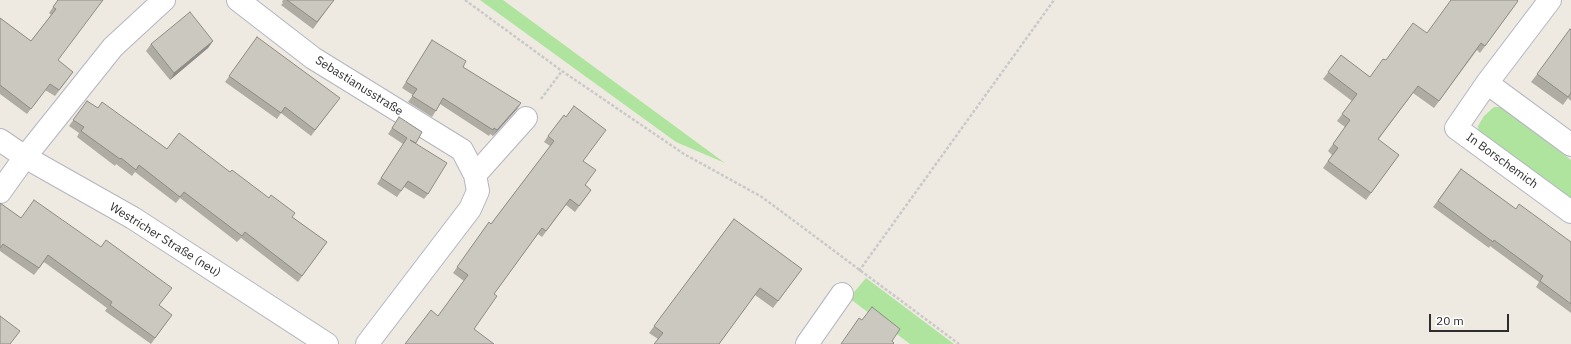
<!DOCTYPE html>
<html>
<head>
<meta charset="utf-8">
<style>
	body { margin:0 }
	#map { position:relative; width:1571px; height:344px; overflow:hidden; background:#efeae1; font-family:"IBM Plex Sans",sans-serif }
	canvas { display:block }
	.scale { position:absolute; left:1429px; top:314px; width:80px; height:18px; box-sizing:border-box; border:2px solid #2e2e2e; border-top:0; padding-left:5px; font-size:12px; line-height:14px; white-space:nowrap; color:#2e2e2e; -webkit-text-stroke:3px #fff; paint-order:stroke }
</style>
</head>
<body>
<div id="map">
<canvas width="1571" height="344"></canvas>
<div class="scale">20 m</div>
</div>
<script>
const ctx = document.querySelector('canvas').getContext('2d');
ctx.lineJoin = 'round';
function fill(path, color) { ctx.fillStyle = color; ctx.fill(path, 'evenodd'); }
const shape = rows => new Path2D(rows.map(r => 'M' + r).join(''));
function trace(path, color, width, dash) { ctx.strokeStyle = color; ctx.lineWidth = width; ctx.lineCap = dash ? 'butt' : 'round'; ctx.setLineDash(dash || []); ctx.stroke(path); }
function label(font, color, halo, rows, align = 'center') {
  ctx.font = font + ' "IBM Plex Sans",sans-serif'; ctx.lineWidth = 3; ctx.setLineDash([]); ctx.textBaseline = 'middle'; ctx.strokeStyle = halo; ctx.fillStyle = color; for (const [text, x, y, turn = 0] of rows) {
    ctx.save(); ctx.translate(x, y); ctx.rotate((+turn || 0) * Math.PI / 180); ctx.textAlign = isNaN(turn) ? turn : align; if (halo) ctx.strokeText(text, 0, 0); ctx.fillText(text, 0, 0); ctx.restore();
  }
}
fill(shape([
	[480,0,503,0,725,163,676,142],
	[1494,107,1500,107,1571,160,1571,204,1479,136,1478,126,1484,116],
	[866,278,954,344,910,344,849,298]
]), '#aee49e');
const minor = shape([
	[238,0,313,58,462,150,475,175,478,191,470,209,367,344],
	[1550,0,1487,83,1456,128,1571,212],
	[1487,83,1571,145],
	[0,140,25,157,133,218,327,344],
	[475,175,526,118],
	[0,192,25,157,113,47,164,0],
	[807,344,842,294]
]);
trace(minor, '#b4b5c1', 24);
trace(shape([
	[465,0,562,71,684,154,762,197,959,344],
	[541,99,562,71],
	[859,271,1054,0]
]), '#c9c9c9', 2.5, [3, 2]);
trace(minor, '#fff', 22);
fill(shape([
	[58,0,58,61,73,72,55,96,45,90,27,114,0,94,0,18,31,41,51,15,49,13],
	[283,0,334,0,313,29,281,5,283,3,282,2],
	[1513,8,1480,53,1477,50,1434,108,1413,93,1378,140,1399,155,1366,200,1323,168,1332,155,1328,151,1345,127,1337,121,1352,101,1323,79,1341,55,1370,77,1386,60,1427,33],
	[1571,30,1571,101,1568,98,1563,105,1531,82],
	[257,37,335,104,311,136,281,113,277,119,225,82],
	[432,40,463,67,521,103,517,109,493,136,490,134,489,136,440,104,432,117,408,102,413,95,402,88],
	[213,41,208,48,170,80,146,51,151,44],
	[87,101,98,108,167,149,230,172,327,242,298,282,241,238,237,242,180,198,176,203,135,172,132,176,116,164,115,166,77,137,79,133,69,126],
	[399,117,416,143,428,194,424,199,404,187,397,197,377,184,403,144,388,134],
	[548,136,583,161,586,185,591,190,575,212,566,205,542,237,538,234,494,294,474,329,438,316,464,281,453,273,489,222,491,224,550,146,544,142],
	[1461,169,1516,209,1571,242,1571,313,1536,287,1539,282,1490,246,1489,248,1433,207],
	[0,203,21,218,159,305,172,315,151,344,105,311,107,308,44,262,34,275,0,251],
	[734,219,802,269,773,308,755,295,719,344,654,344,658,339,649,333]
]), '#afaca4');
fill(shape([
	[213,41,208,48,170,80,174,73],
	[521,103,517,109,493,136,497,130]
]), '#8e8c86');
const building = shape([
	[58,0,103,0,58,60,73,72,59,90,50,84,31,109,0,85,0,18,31,41,56,9,53,7,58,0],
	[287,0,334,0,317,22,287,0],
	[1451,0,1517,0,1518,1,1485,46,1481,43,1439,101,1418,86,1378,139,1399,155,1371,193,1328,161,1338,148,1333,144,1350,120,1342,114,1357,94,1328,72,1341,55,1370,77,1383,59,1386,60,1413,23,1427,33,1451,0],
	[190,12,213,41,174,73,151,44,190,12],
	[1570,29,1571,30,1571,93,1568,97,1537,74,1570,29],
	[257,37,340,98,315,130,285,107,281,113,229,76,257,37],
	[432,40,466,61,463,67,521,103,497,130,494,128,493,130,443,98,436,111,412,96,417,89,406,82,432,40],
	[87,101,98,108,102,102,167,149,179,133,230,172,232,170,269,198,271,195,295,213,292,217,327,242,302,276,245,232,242,236,184,192,180,197,139,165,136,170,121,158,120,159,81,131,84,127,73,120,87,101],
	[574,106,606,130,583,161,596,170,585,185,591,190,579,206,570,199,546,231,542,228,494,294,497,296,474,329,494,344,405,344,431,310,438,316,468,275,457,267,489,222,491,224,554,141,548,136,564,115,566,117,574,106],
	[399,117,422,132,416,143,410,140,447,163,428,194,408,181,401,191,381,178,407,138,392,128,399,117],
	[1461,169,1516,209,1519,204,1571,242,1571,304,1540,281,1543,276,1494,240,1493,242,1438,201,1461,169],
	[34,200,101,247,106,240,172,288,159,305,172,315,155,338,110,305,112,302,48,255,39,268,3,244,0,248,0,203,21,218,34,200],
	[734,219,802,269,778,301,760,288,719,344,654,344,663,333,654,326,734,219],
	[872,307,900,329,892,341,894,343,893,344,841,344,859,318,862,320,872,307],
	[0,316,20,331,10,344,0,344,0,316]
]);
fill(building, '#cbc8bf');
trace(building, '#8e8c86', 1);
label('12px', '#2e2e2e', '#fff', [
	["Sebastianusstraße",359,86,32],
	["In Borschemich",1502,161,36],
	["Westricher Straße (neu)",165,240,32]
]);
</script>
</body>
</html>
